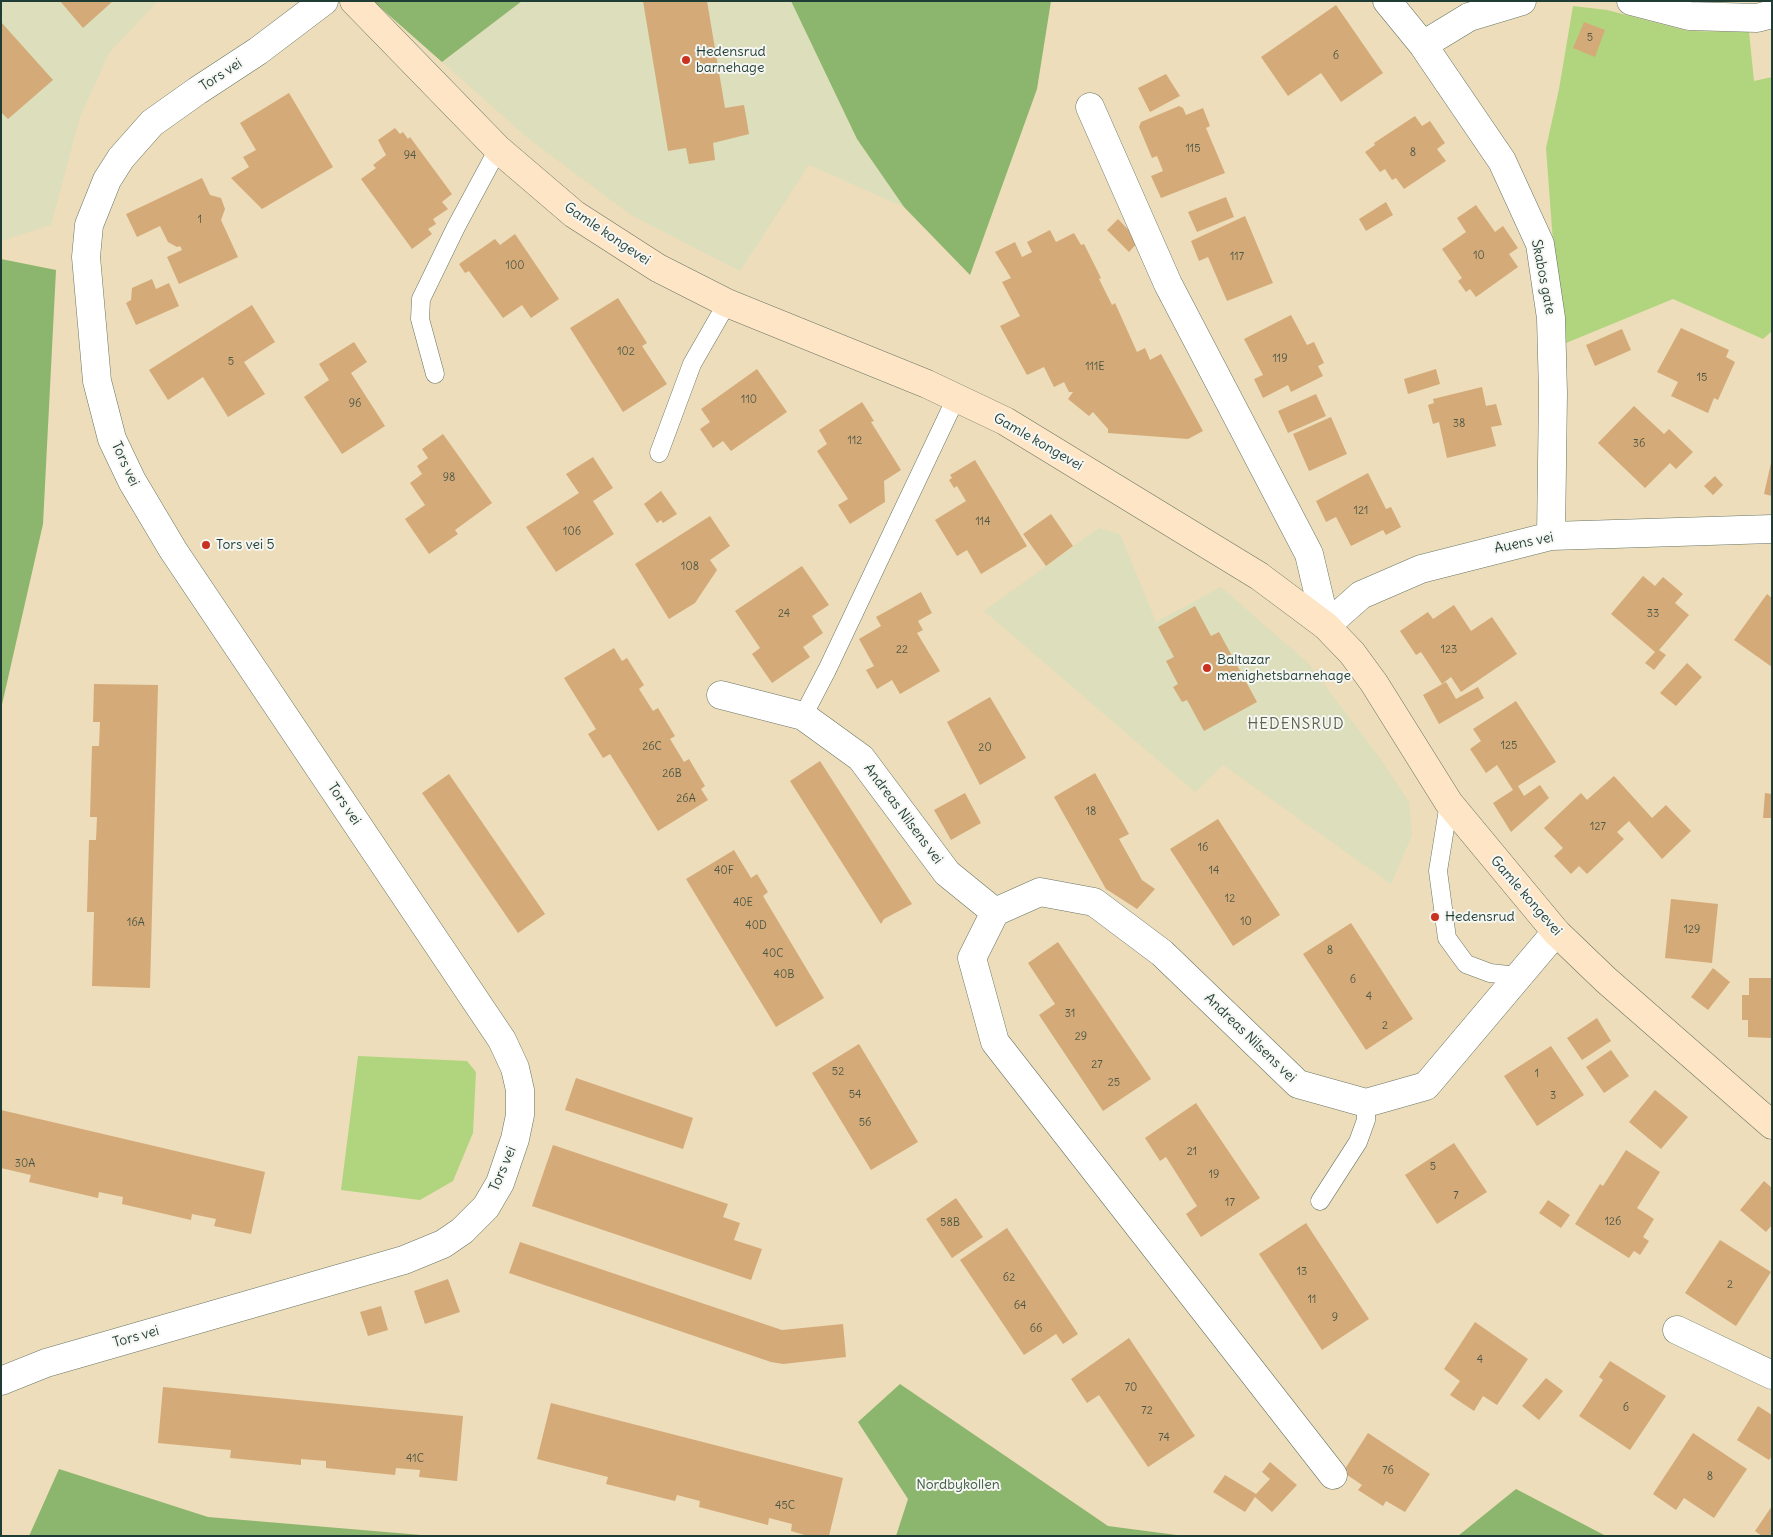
<!DOCTYPE html>
<html>
<head>
<meta charset="utf-8">
<style>
	body { margin:0 }
	#map { position:relative; width:1773px; height:1537px; overflow:hidden; background:#edddba; font-family:Delius,sans-serif }
	canvas { display:block }
	.frame { position:absolute; inset:0; border:2px solid #1f3d34; pointer-events:none }
</style>
</head>
<body>
<div id="map">
<canvas width="1773" height="1537"></canvas>
<div class="frame"></div>
</div>
<script>
const ctx = document.querySelector('canvas').getContext('2d');
ctx.lineJoin = 'round';
function fill(path, color) { ctx.fillStyle = color; ctx.fill(path, 'evenodd'); }
const shape = rows => new Path2D(rows.map(r => 'M' + r).join(''));
function trace(path, color, width, dash) { ctx.strokeStyle = color; ctx.lineWidth = width; ctx.lineCap = dash ? 'butt' : 'round'; ctx.setLineDash(dash || []); ctx.stroke(path); }
function label(font, color, halo, rows, align = 'center') {
  ctx.font = font + ' Delius,sans-serif'; ctx.lineWidth = 4; ctx.setLineDash([]); ctx.textBaseline = 'middle'; ctx.strokeStyle = halo; ctx.fillStyle = color; for (const [text, x, y, turn = 0] of rows) {
    ctx.save(); ctx.translate(x, y); ctx.rotate((+turn || 0) * Math.PI / 180); ctx.textAlign = isNaN(turn) ? turn : align; if (halo) ctx.strokeText(text, 0, 0); ctx.fillText(text, 0, 0); ctx.restore();
  }
}
fill(shape([
	[1,1,158,1,109,53,80,117,51,225,1,241],
	[522,1,791,1,857,139,904,207,809,165,740,271,631,215,529,139,442,62],
	[1099,528,1120,534,1156,622,1221,587,1308,663,1380,758,1409,802,1412,835,1391,884,1223,765,1195,792,984,611]
]), '#dcdebc');
fill(shape([
	[1573,6,1607,10,1688,31,1749,32,1754,81,1772,77,1772,331,1763,339,1673,299,1566,343,1553,242,1546,148,1559,89],
	[358,1056,467,1061,476,1072,473,1133,453,1181,420,1200,341,1190]
]), '#b1d57e');
fill(shape([
	[373,1,522,1,442,62],
	[791,1,1051,1,1037,89,970,275,904,207,857,139],
	[1,259,56,270,43,524,1,709],
	[900,1384,1108,1526,1184,1536,896,1536,908,1499,858,1422],
	[59,1469,208,1517,433,1536,29,1536],
	[1516,1489,1606,1536,1458,1536]
]), '#8cb66d');
fill(shape([
	[60,1,113,1,83,28],
	[643,1,707,1,725,108,744,105,749,134,713,143,715,160,689,164,686,148,668,151],
	[1336,5,1383,73,1341,102,1321,73,1288,96,1261,57],
	[1,22,53,80,8,119,1,112],
	[1584,22,1605,30,1595,57,1573,48],
	[1166,74,1180,96,1150,112,1138,88],
	[289,93,333,167,262,209,231,178,249,167,243,157,256,150,240,123],
	[1179,106,1183,108,1186,115,1203,108,1210,126,1206,128,1225,173,1161,198,1151,176,1163,171,1157,156,1152,158,1139,127,1141,122],
	[1415,116,1422,126,1430,121,1445,143,1437,149,1446,161,1404,189,1396,178,1392,180,1385,169,1380,172,1365,152,1375,145,1374,143],
	[395,128,400,134,403,132,408,139,410,137,452,194,442,202,448,209,433,219,436,224,428,229,432,234,412,249,361,179,376,168,373,165,386,155,378,140],
	[202,178,210,195,221,198,225,209,221,220,238,257,179,284,167,257,182,250,180,246,177,247,168,242,160,226,137,237,126,214],
	[1226,197,1234,217,1197,232,1188,212],
	[1386,202,1393,215,1366,231,1359,219],
	[1476,205,1495,232,1503,226,1518,248,1509,254,1518,267,1476,297,1470,289,1466,292,1458,281,1462,278,1442,249,1466,232,1457,218],
	[1245,216,1273,283,1227,301,1208,257,1199,261,1191,241],
	[1118,219,1139,241,1129,252,1107,230],
	[1050,230,1056,242,1074,233,1081,245,1084,244,1101,278,1099,279,1112,305,1115,303,1137,352,1145,348,1150,360,1161,354,1203,431,1188,439,1108,433,1108,429,1093,412,1089,416,1068,399,1073,392,1069,392,1064,382,1054,387,1044,367,1027,375,1000,326,1020,316,1002,282,1011,278,995,252,1015,242,1022,257,1032,252,1027,242],
	[515,234,559,299,531,318,522,305,503,318,469,271,465,273,459,264,495,239,500,245],
	[152,279,156,289,169,283,179,306,136,325,126,303,131,300,132,288],
	[618,298,647,343,642,346,667,384,623,412,570,328],
	[252,305,275,342,244,362,265,394,228,417,203,377,168,400,149,370],
	[1291,315,1307,345,1314,342,1324,363,1318,366,1323,376,1291,392,1288,385,1263,398,1254,379,1263,375,1244,339],
	[1681,328,1729,350,1726,357,1735,362,1718,400,1714,398,1708,413,1671,396,1678,382,1657,372],
	[1622,329,1631,350,1595,366,1586,345],
	[354,342,367,362,351,373,385,426,342,454,304,397,329,380,319,364],
	[757,369,787,412,731,451,723,441,713,448,700,429,710,422,701,409],
	[1436,369,1440,384,1408,394,1404,379],
	[1482,387,1486,406,1496,404,1502,425,1491,427,1496,446,1447,458,1439,422,1433,424,1428,405,1434,403,1433,399],
	[1316,394,1326,416,1288,433,1278,411],
	[862,402,874,421,871,422,901,470,884,481,885,502,850,524,838,505,848,499,817,451,827,444,819,430],
	[1634,406,1664,434,1669,429,1693,452,1676,469,1670,463,1645,488,1598,443],
	[1331,417,1347,454,1309,471,1293,434],
	[443,434,492,503,455,530,458,534,429,554,405,519,425,505,410,483,422,474,417,466,428,458,422,449],
	[593,457,613,488,593,501,614,534,556,572,526,527,579,493,566,474],
	[975,460,1027,546,981,574,967,550,957,556,935,520,966,501,957,486,954,488,949,480,952,478,950,475],
	[1771,463,1772,463,1772,496,1764,494],
	[1368,473,1386,509,1391,507,1401,527,1386,535,1383,530,1351,546,1336,517,1326,522,1316,501],
	[1715,476,1723,485,1713,495,1704,486],
	[661,491,677,514,663,523,661,520,657,523,644,504],
	[1051,514,1073,546,1046,566,1023,534],
	[710,516,730,546,710,560,717,570,695,603,669,619,635,564],
	[802,566,829,605,812,616,823,633,803,647,810,657,772,683,752,654,760,648,735,611],
	[1643,576,1655,586,1663,577,1683,594,1675,603,1689,615,1659,650,1666,655,1654,670,1645,663,1655,652,1611,614],
	[921,592,932,613,918,621,923,630,917,633,940,671,900,694,892,680,877,689,866,670,874,666,859,639,881,626,876,617],
	[1767,594,1772,598,1772,667,1734,640],
	[1454,605,1471,631,1492,617,1517,654,1461,692,1451,677,1442,684,1421,652,1416,655,1400,631,1428,612,1433,619],
	[1195,606,1211,636,1219,632,1257,702,1204,731,1187,700,1182,702,1173,687,1178,684,1166,661,1174,657,1158,627],
	[614,648,622,661,627,658,644,685,639,689,653,711,658,708,675,736,670,739,684,762,689,759,705,786,701,789,708,800,658,831,610,754,603,758,588,734,596,729,564,678],
	[1687,663,1702,677,1676,706,1660,693],
	[1446,682,1456,699,1478,687,1484,698,1439,724,1423,695],
	[94,684,158,685,150,988,92,986,94,912,87,912,89,840,96,840,97,817,90,817,92,746,99,746,100,722,93,722],
	[990,697,1026,758,980,785,947,722],
	[1516,701,1556,762,1518,786,1524,796,1540,785,1549,798,1511,832,1493,803,1513,790,1497,765,1486,773,1470,749,1481,741,1473,729],
	[820,761,912,904,884,919,881,924,790,781],
	[1095,773,1129,834,1119,839,1142,880,1155,889,1137,909,1106,889,1054,797],
	[449,774,545,914,518,933,422,793],
	[1614,776,1652,818,1666,805,1691,831,1662,859,1629,821,1617,832,1624,839,1587,874,1579,866,1571,874,1554,856,1563,848,1544,828,1581,793,1587,800],
	[965,793,981,823,951,840,934,810],
	[1765,793,1772,794,1772,818,1763,818],
	[1218,819,1280,915,1233,946,1170,849],
	[734,850,751,878,757,874,768,892,763,896,824,998,776,1027,686,879],
	[1671,899,1718,904,1712,963,1665,958],
	[1351,923,1413,1019,1366,1050,1303,954],
	[1058,942,1151,1079,1103,1111,1039,1015,1055,1004,1028,963],
	[1713,968,1730,982,1708,1010,1691,997],
	[1749,978,1772,978,1772,1038,1748,1037,1748,1020,1742,1020,1742,995,1749,995],
	[1597,1018,1611,1041,1582,1060,1567,1038],
	[859,1044,918,1142,871,1170,812,1073],
	[1551,1046,1584,1095,1537,1126,1504,1076],
	[1611,1050,1629,1076,1604,1093,1586,1067],
	[576,1078,693,1118,683,1149,565,1110],
	[1655,1090,1688,1117,1661,1149,1629,1122],
	[1196,1103,1260,1198,1201,1237,1186,1214,1197,1206,1166,1157,1160,1161,1145,1138],
	[1,1110,265,1172,251,1234,214,1226,216,1219,192,1214,191,1220,122,1204,123,1197,99,1192,98,1198,29,1182,31,1175,1,1168],
	[1454,1143,1487,1192,1437,1224,1405,1175],
	[553,1145,728,1204,723,1217,740,1223,734,1240,762,1249,751,1280,532,1206],
	[1626,1150,1660,1172,1637,1208,1654,1219,1643,1237,1649,1241,1640,1255,1634,1251,1629,1258,1575,1224,1600,1184,1603,1186],
	[1764,1181,1772,1188,1772,1225,1766,1232,1740,1210],
	[956,1198,983,1237,952,1258,926,1219],
	[1548,1200,1570,1215,1561,1228,1539,1213],
	[1306,1223,1369,1319,1322,1350,1259,1254],
	[1007,1228,1078,1334,1063,1344,1056,1334,1024,1355,960,1260],
	[1720,1240,1771,1272,1736,1326,1685,1293],
	[520,1242,782,1330,843,1324,846,1357,783,1364,771,1362,509,1273],
	[448,1279,460,1312,425,1324,414,1291],
	[381,1306,388,1330,368,1336,360,1312],
	[1475,1322,1528,1359,1497,1405,1483,1396,1474,1411,1450,1395,1460,1381,1444,1369],
	[1129,1338,1195,1436,1148,1467,1099,1395,1087,1403,1071,1379],
	[1610,1361,1666,1396,1630,1450,1579,1416,1603,1380,1599,1377],
	[1546,1378,1563,1391,1539,1420,1522,1406],
	[163,1387,463,1416,457,1481,419,1477,420,1470,396,1468,395,1475,326,1468,326,1461,301,1459,301,1465,230,1458,231,1450,158,1443],
	[551,1403,843,1478,829,1536,808,1536,791,1531,792,1524,769,1518,768,1525,699,1507,700,1501,677,1495,675,1501,606,1484,608,1477,537,1459],
	[1758,1406,1772,1415,1772,1456,1769,1460,1737,1440],
	[1368,1433,1430,1474,1405,1512,1386,1501,1383,1506,1358,1490,1362,1485,1343,1472],
	[1693,1433,1747,1469,1714,1518,1684,1498,1676,1510,1653,1494],
	[1270,1462,1297,1485,1272,1512,1255,1497,1245,1512,1213,1492,1225,1475,1256,1494,1270,1479,1262,1472],
	[1772,1506,1772,1536,1762,1536,1755,1531]
]), '#d4aa79');
const lane = shape([
	[435,374,420,319,421,299,456,227,498,149],
	[659,453,692,364,727,303],
	[803,716,827,670,956,398],
	[1449,803,1438,871,1447,938,1466,964,1490,973,1517,976],
	[1320,1201,1358,1142,1366,1120,1366,1103]
]);
const street = shape([
	[1387,1,1423,45,1502,161,1540,244,1551,318,1553,393,1551,536],
	[1631,1,1689,16,1757,18,1772,14],
	[1423,45,1469,17,1522,1],
	[1090,107,1168,284,1309,554,1326,626,1361,595,1421,569,1551,536,1772,529],
	[721,695,803,716,861,758,947,873,995,912],
	[1677,1330,1772,1375],
	[1,1381,46,1363,404,1260,443,1244,462,1231,486,1207,500,1183,515,1139,520,1115,520,1090,515,1068,502,1040,173,550,132,481,112,439,97,381,86,257,89,225,107,180,121,158,152,123,197,91,258,51,324,1],
	[1333,1475,995,1042,972,958,995,912,1040,892,1094,902,1162,953,1298,1084,1366,1103,1426,1086,1556,932]
]);
const secondary = shape([
	[354,1,498,149,574,214,658,268,727,303,927,384,1005,421,1259,576,1326,626,1352,653,1374,683,1449,803,1556,932,1606,980,1772,1125]
]);
trace(lane, '#677563', 19);
trace(street, '#677563', 29);
trace(secondary, '#677563', 29);
trace(lane, '#fff', 18);
trace(street, '#fff', 28);
trace(secondary, '#fee5c5', 28);
for (const [x, y, r, color] of [
	[686,60,5,"#c8321e"],
	[206,545,5,"#c8321e"],
	[1207,668,5,"#c8321e"],
	[1435,917,5,"#c8321e"]
]) { const dot = new Path2D(); dot.arc(x, y, r, 0, 2 * Math.PI); ctx.fillStyle = color; ctx.fill(dot); trace(dot, '#f6f6f2', 2); }
label('11px', '#4c5845', null, [
	["5",1590,38],
	["6",1336,56],
	["115",1193,149],
	["8",1413,153],
	["94",410,156],
	["1",200,220],
	["10",1479,256],
	["117",1237,257],
	["100",515,266],
	["102",626,352],
	["119",1280,359],
	["5",231,362],
	["111E",1095,367],
	["15",1702,378],
	["110",749,400],
	["96",355,404],
	["38",1459,424],
	["112",855,441],
	["36",1639,444],
	["98",449,478],
	["121",1361,511],
	["114",983,522],
	["106",572,532],
	["108",690,567],
	["24",784,614],
	["33",1653,614],
	["22",902,650],
	["123",1449,650],
	["125",1509,746],
	["26C",652,747],
	["20",985,748],
	["26B",672,774],
	["26A",686,799],
	["18",1091,812],
	["127",1598,827],
	["16",1203,848],
	["40F",724,871],
	["14",1214,871],
	["12",1230,899],
	["40E",743,903],
	["10",1246,922],
	["16A",136,923],
	["40D",756,926],
	["129",1692,930],
	["8",1330,951],
	["40C",773,954],
	["40B",784,975],
	["6",1353,980],
	["4",1369,997],
	["31",1070,1014],
	["2",1385,1026],
	["29",1081,1037],
	["27",1097,1065],
	["52",838,1072],
	["1",1537,1074],
	["25",1114,1083],
	["54",855,1095],
	["3",1553,1096],
	["56",865,1123],
	["21",1192,1152],
	["30A",25,1164],
	["5",1433,1167],
	["19",1214,1175],
	["7",1456,1196],
	["17",1230,1203],
	["126",1613,1222],
	["58B",950,1223],
	["13",1302,1272],
	["62",1009,1278],
	["2",1730,1285],
	["11",1312,1300],
	["64",1020,1306],
	["9",1335,1318],
	["66",1036,1329],
	["4",1480,1360],
	["70",1131,1388],
	["6",1626,1408],
	["72",1147,1411],
	["74",1164,1438],
	["41C",415,1459],
	["76",1388,1471],
	["8",1710,1477],
	["45C",785,1506]
]);
label('14px', '#1f3d34', '#f6f6f2', [
	["Hedensrud",696,52],
	["barnehage",696,68],
	["Tors vei 5",216,545],
	["Baltazar",1217,660],
	["menighetsbarnehage",1217,676],
	["Hedensrud",1445,917]
], 'left');
label('14px', '#1f3d34', '#f6f6f2', [
	["Tors vei",221,75,-33],
	["Gamle kongevei",607,234,34],
	["Skabos gate",1543,277,79],
	["Gamle kongevei",1038,442,30],
	["Tors vei",125,464,65],
	["Auens vei",1524,543,-11],
	["Tors vei",344,804,56],
	["Andreas Nilsens vei",903,814,53],
	["Gamle kongevei",1526,896,49],
	["Andreas Nilsens vei",1250,1038,44],
	["Tors vei",503,1169,-67],
	["Tors vei",136,1337,-16]
]);
label('14px', '#3c5b43', '#f6f6f2', [
	["Nordbykollen",958,1485]
]);
ctx.letterSpacing = '1px';
label('15px', '#5e634c', '#f6f6f2', [
	["HEDENSRUD",1296,725]
]);
ctx.letterSpacing = '0px';
</script>
</body>
</html>
